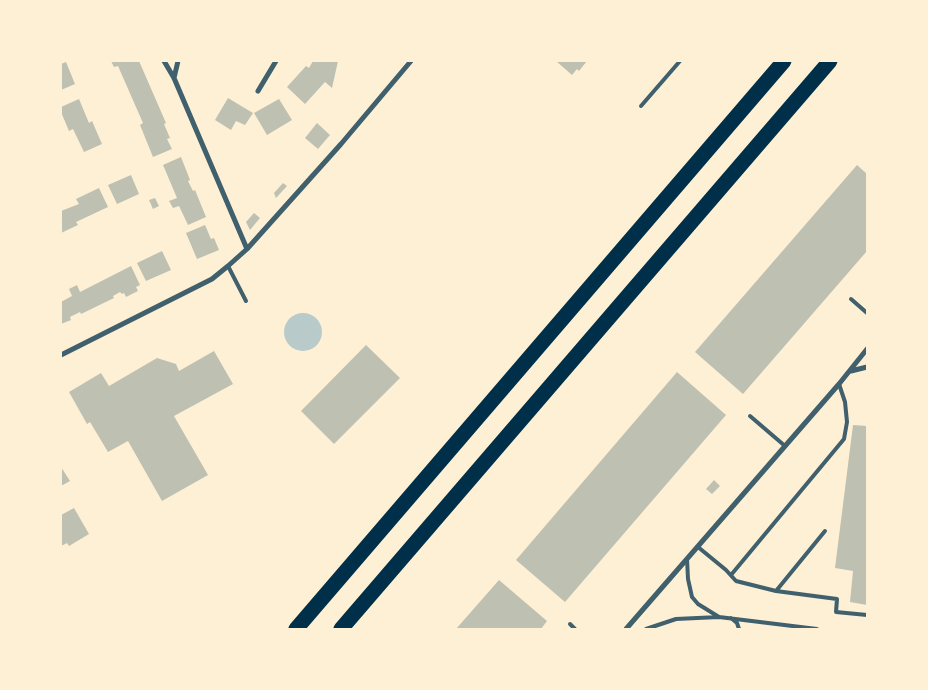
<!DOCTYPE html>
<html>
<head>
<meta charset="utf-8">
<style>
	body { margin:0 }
	#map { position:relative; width:928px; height:690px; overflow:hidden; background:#fdf0d5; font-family:Spectral,serif }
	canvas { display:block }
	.frame { position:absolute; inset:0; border:62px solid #fdf0d5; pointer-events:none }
</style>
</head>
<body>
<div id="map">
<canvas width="928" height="690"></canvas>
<div class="frame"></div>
</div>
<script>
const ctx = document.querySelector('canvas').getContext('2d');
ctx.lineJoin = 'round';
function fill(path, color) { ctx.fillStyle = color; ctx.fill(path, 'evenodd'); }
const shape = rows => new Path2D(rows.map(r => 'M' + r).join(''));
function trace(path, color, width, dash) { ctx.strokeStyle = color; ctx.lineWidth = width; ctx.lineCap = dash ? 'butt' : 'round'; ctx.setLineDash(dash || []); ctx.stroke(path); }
fill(shape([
	'284 332a19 19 0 1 1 38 0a19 19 0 1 1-38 0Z'
]), '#b9caca');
fill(shape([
	[111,61,139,61,166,123,164,124,170,138,167,139,172,149,153,157,140,125,143,123,118,66,114,67],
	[313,61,338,61,332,88,325,82,305,104,287,87,306,66,309,68],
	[556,61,587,61,579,71,577,69,572,75],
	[66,62,75,84,61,90,61,64],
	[228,98,253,113,245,125,236,121,231,130,215,120],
	[79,99,89,123,92,121,102,144,84,152,73,129,69,131,61,112,61,107],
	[279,99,292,120,267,135,254,113],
	[317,123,330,135,318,149,305,138],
	[181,157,190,180,188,181,193,191,195,190,206,217,188,225,179,206,173,208,169,201,177,198,163,165],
	[857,165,867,174,867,251,743,394,695,352],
	[131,175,139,194,117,204,108,185],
	[283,183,287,186,276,198,274,193],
	[99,188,108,207,76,222,78,225,61,233,61,211,79,204,76,199],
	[155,198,159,206,153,209,149,200],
	[254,213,260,218,250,230,246,222],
	[205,225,211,239,214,238,219,250,197,259,186,233],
	[162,251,171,270,146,281,137,263],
	[131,266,140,285,136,287,138,291,126,297,124,293,122,294,120,292,113,296,114,298,81,314,80,312,70,317,71,320,61,324,61,302,72,296,69,289,77,285,80,292],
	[366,345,400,378,334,444,301,411],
	[214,351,233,384,174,416,208,475,162,501,128,441,108,452,90,422,87,424,69,392,101,373,109,386,157,358,176,364,179,371],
	[677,372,726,415,565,602,516,560],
	[853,425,867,426,867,605,850,602,853,571,835,568],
	[61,467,70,481,61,486],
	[714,480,720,486,712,494,706,489],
	[74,508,89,534,69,546,67,543,61,546,61,515],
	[499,580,547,621,541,629,456,629]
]), '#bec0b2');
trace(shape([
	[641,106,680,61],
	[228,266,246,301],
	[851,299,867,313],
	[750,416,785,446],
	[698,547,726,570,736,581,776,591,837,599,836,612,867,615],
	[687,559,688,579,692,597,698,604,719,617],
	[731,575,844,439,847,422,845,402,839,384],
	[776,591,825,531],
	[731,618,737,623,739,629],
	[570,624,575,629],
	[646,629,676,619,719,617,817,629]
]), '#3f606c', 4);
trace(shape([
	[164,61,174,78,247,249],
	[174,78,178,61],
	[258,91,276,61],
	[61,355,212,279,228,266,247,249,341,144,411,61],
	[851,371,867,367],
	[626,629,839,384,867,349]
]), '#3f606c', 5);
trace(shape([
	[296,629,784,61],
	[341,629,830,61]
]), '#003049', 15);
</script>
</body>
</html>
